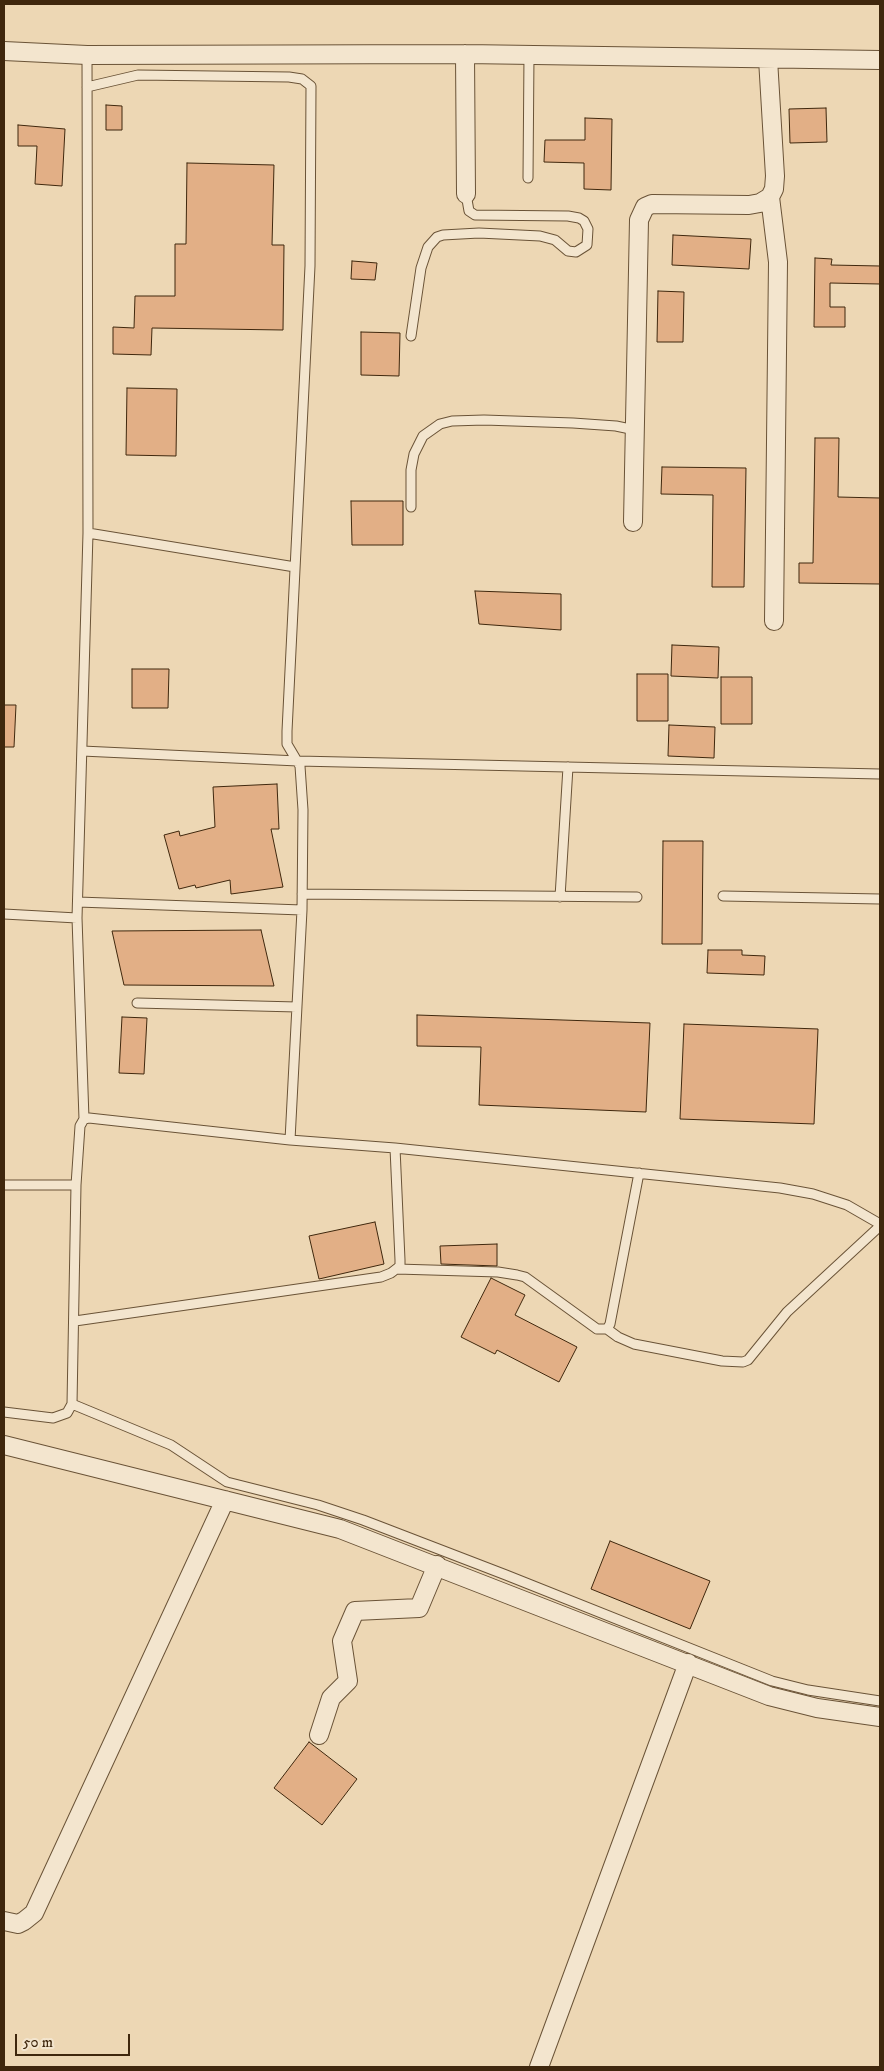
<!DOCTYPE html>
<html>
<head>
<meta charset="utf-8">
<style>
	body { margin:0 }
	#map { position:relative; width:884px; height:2071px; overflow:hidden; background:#edd7b4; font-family:"IM FELL DW Pica",serif }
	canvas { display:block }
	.frame { position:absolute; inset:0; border:5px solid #3f270d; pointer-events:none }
	.scale { position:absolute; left:15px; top:2034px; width:115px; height:22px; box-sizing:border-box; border:2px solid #3f270d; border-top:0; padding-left:6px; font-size:15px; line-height:18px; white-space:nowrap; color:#3f270d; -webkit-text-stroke:4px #f3e5ce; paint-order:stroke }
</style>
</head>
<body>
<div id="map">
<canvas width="884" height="2071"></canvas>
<div class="frame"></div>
<div class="scale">50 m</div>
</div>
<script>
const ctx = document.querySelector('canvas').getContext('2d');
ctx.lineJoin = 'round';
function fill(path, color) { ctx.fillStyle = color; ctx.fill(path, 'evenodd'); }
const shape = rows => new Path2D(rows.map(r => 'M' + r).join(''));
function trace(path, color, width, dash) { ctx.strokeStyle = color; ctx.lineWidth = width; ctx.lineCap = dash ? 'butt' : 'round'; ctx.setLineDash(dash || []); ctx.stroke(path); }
const building = shape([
	[106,105,122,106,122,130,106,130,106,105],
	[826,108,827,142,790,143,789,109,826,108],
	[585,118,612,119,611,190,584,189,584,163,544,162,545,140,585,140,585,118],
	[18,125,65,129,62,186,35,184,37,146,18,146,18,125],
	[187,163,274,165,272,245,284,245,283,330,152,328,151,355,113,354,113,327,134,328,135,296,175,296,175,244,186,244,187,163],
	[673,235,751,239,749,269,672,265,673,235],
	[815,258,832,259,831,265,880,266,880,284,830,283,830,307,845,307,845,327,814,327,815,258],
	[352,261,377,263,375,280,351,279,352,261],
	[658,291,684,292,683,342,657,342,658,291],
	[361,332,400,333,399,376,361,375,361,332],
	[127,388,177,389,176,456,126,455,127,388],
	[815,438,839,438,838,497,880,498,880,584,799,583,799,563,813,563,815,438],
	[662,467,746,468,744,587,712,587,713,495,661,494,662,467],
	[351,501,403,501,403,545,352,545,351,501],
	[475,591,561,594,561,630,479,624,475,591],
	[672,645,719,647,718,678,671,676,672,645],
	[132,669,169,669,168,708,132,708,132,669],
	[637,674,668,674,668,721,637,721,637,674],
	[721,677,752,677,752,724,721,724,721,677],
	[4,705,16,705,14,747,4,747,4,705],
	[669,725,715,727,714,758,668,756,669,725],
	[277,784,279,829,271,829,283,887,231,894,230,880,196,888,195,885,179,889,164,835,179,831,180,836,215,827,213,787,277,784],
	[663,841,703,841,702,944,662,944,663,841],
	[261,930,274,986,124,985,112,931,261,930],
	[708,950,742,950,742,955,765,956,764,975,707,973,708,950],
	[417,1015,650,1023,646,1112,479,1105,481,1047,417,1046,417,1015],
	[122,1017,147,1018,144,1074,119,1073,122,1017],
	[684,1024,818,1029,814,1124,680,1119,684,1024],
	[375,1222,384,1264,319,1279,309,1236,375,1222],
	[497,1244,497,1266,441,1264,440,1246,497,1244],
	[491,1278,525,1295,515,1315,577,1347,559,1382,497,1350,495,1354,461,1337,491,1278],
	[610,1541,710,1581,690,1629,591,1589,610,1541],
	[309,1742,357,1779,322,1825,274,1788,309,1742]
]);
fill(building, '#e2af86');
trace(building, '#3f270d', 1);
const lane = shape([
	[87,87,138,75,289,77,302,79,311,86,310,266,287,731,287,744,300,766,303,810,302,910,290,1140],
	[528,178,529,55],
	[411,336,421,268,428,247,437,237,443,235,479,233,540,236,555,240,568,251,576,252,587,245,588,229,584,221,579,218,568,216,475,215,469,211,466,194],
	[411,507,411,470,414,454,423,436,440,424,452,421,484,420,573,423,616,426,635,430],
	[88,533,295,567],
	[82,751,298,761,880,774],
	[302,894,637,897],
	[723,896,880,899],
	[560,897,568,767],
	[78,902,302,910],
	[4,914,77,918],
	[137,1003,297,1007],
	[84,1119,77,918,88,533,87,55],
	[4,1185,76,1185],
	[397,1269,498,1272,517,1275,525,1277,597,1329,607,1329,610,1324,639,1173],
	[75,1321,381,1277,391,1273,400,1266,400,1260,395,1148],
	[607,1329,618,1337,634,1344,722,1361,743,1362,748,1360,787,1312,880,1226],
	[72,1404,171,1445,227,1482,318,1505,363,1520,506,1575,772,1681,808,1690,880,1701],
	[4,1412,53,1418,67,1413,72,1404,76,1185,80,1126,84,1119,89,1118,290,1140,395,1148,780,1188,813,1194,847,1205,880,1224]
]);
const street = shape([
	[4,51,87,55,465,54,880,60],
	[465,54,466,194],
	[770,197,778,262,774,621],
	[633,522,639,220,645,207,652,204,749,205,760,203,770,197,774,189,775,176,768,59],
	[4,1445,340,1529,769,1696,817,1708,880,1717],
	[319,1735,331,1698,348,1681,342,1641,355,1611,419,1608,437,1565],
	[4,1921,18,1924,24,1921,34,1913,225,1500],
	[539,2067,688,1663]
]);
trace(lane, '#6a5337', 11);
trace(street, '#6a5337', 20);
trace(lane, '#f3e5ce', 9);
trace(street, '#f3e5ce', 18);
</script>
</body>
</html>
